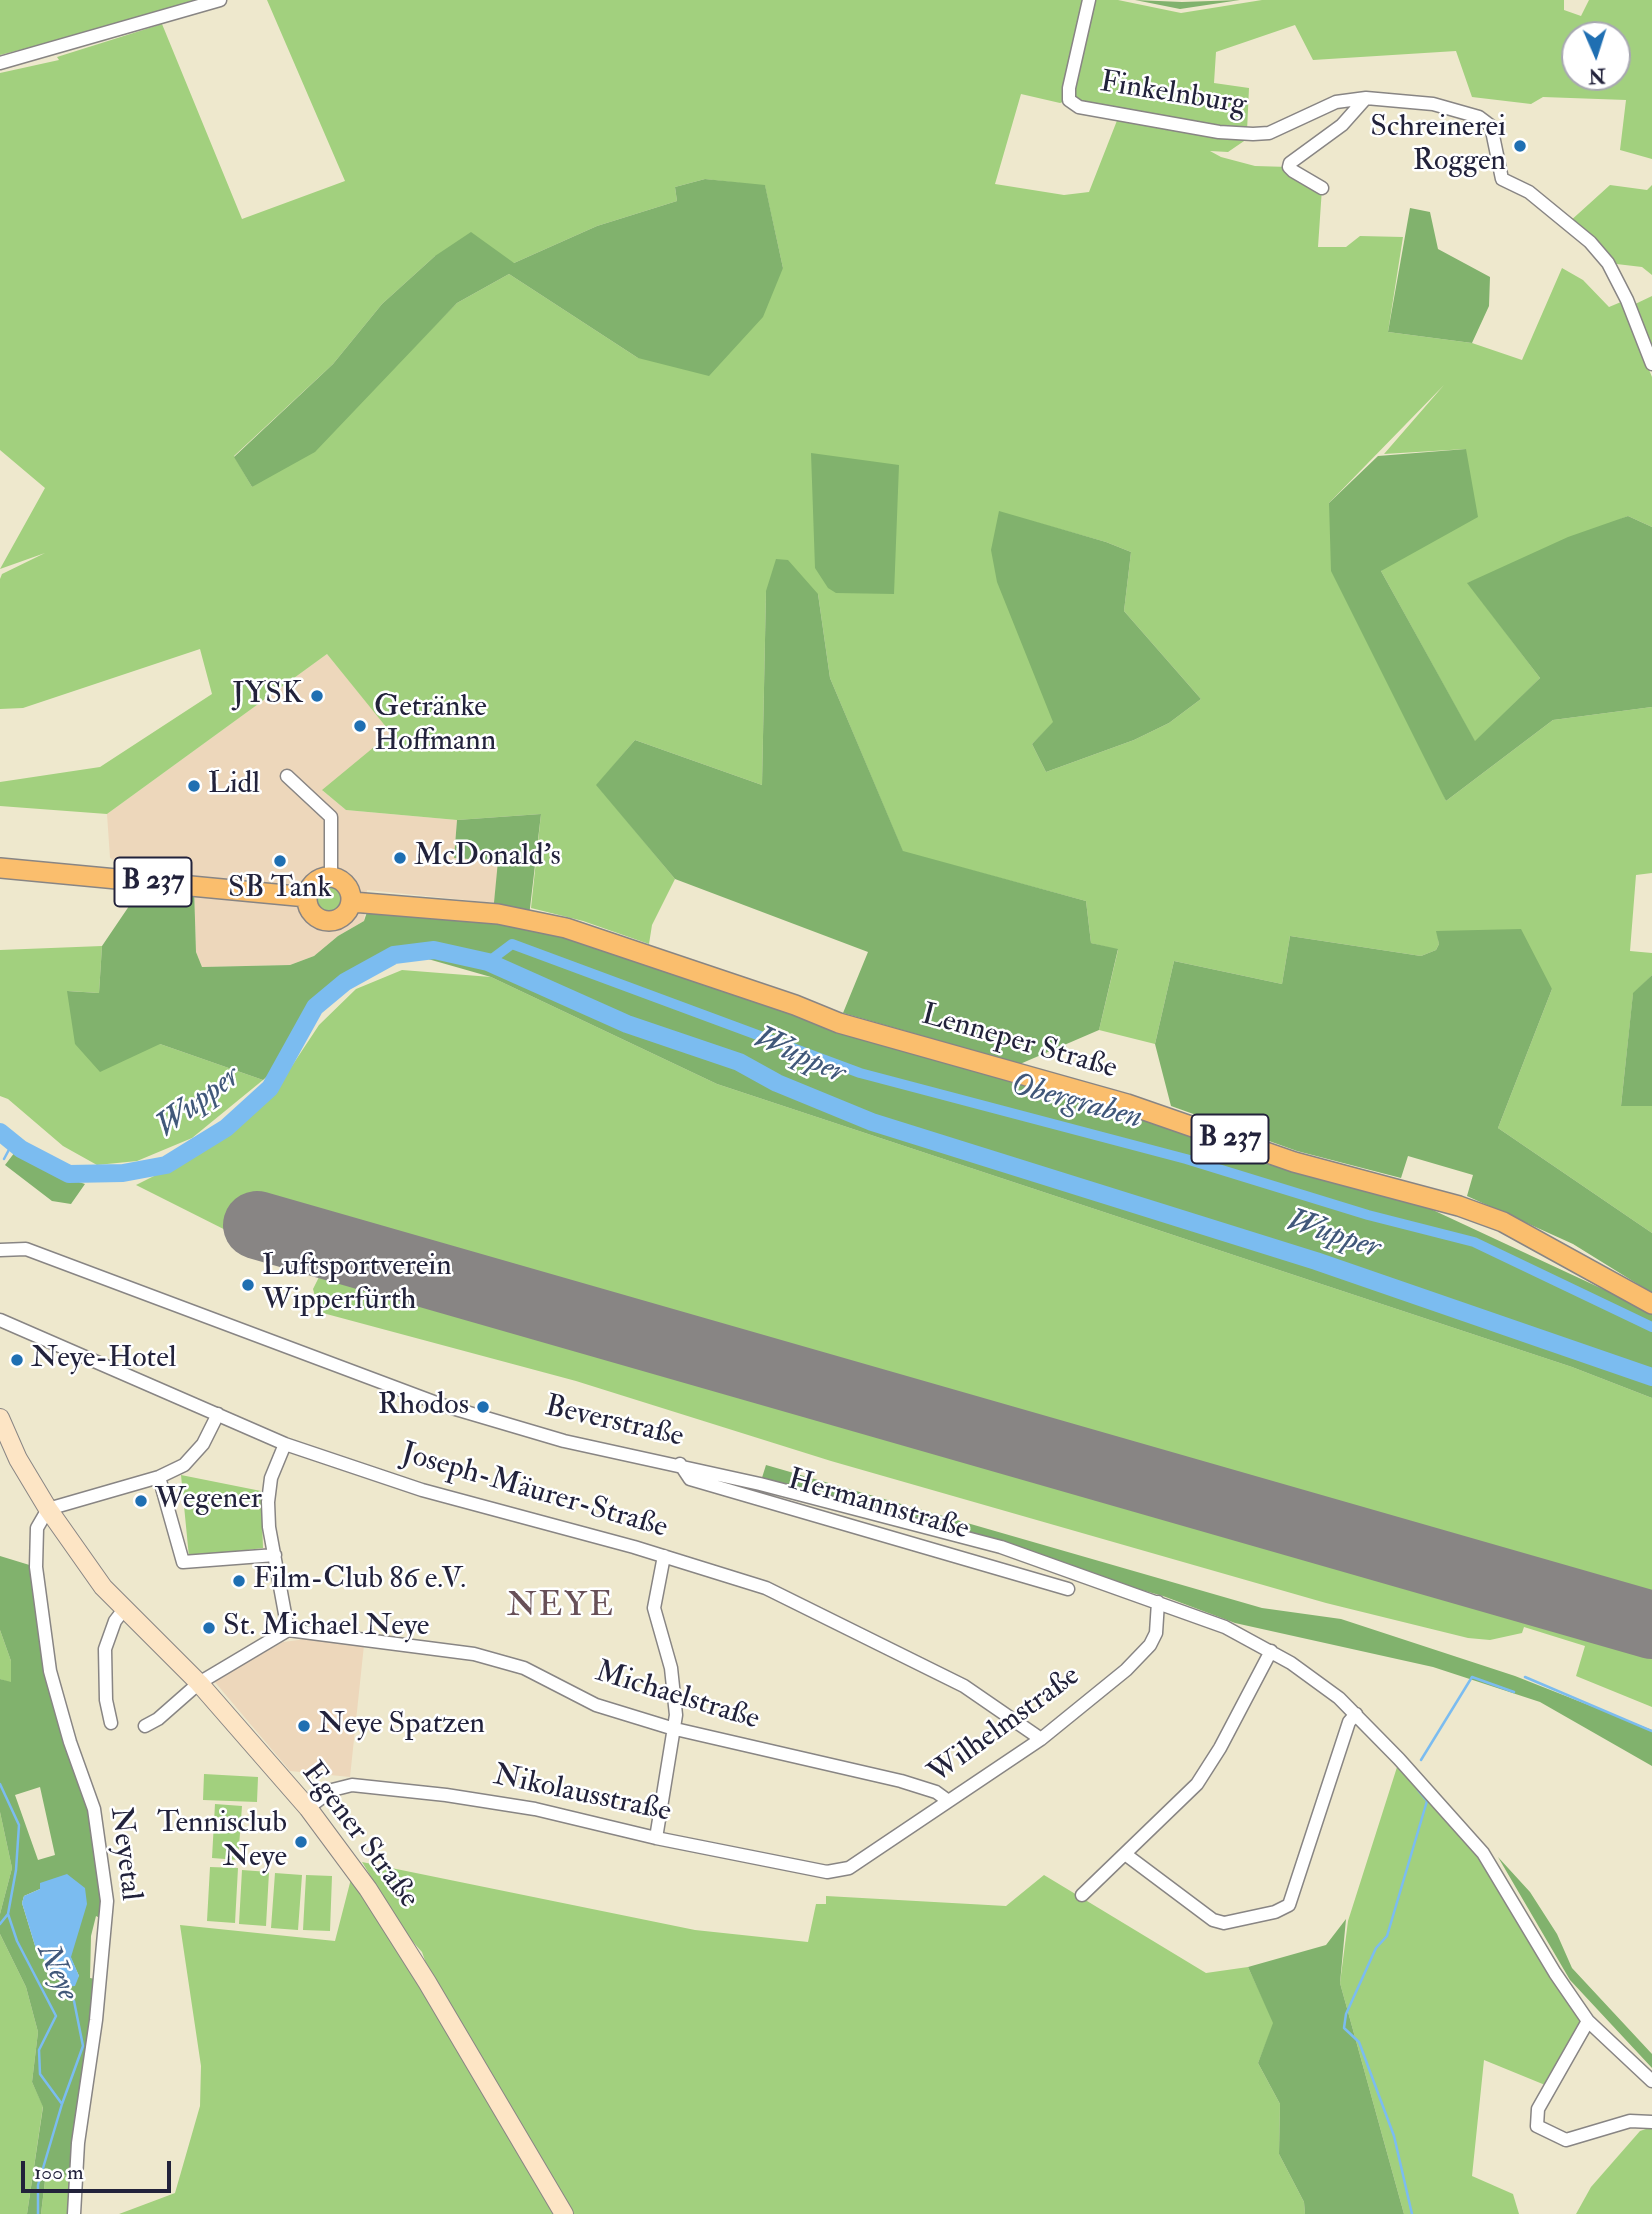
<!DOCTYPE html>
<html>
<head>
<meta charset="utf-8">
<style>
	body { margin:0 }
	#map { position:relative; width:1652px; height:2214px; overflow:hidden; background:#eee8cd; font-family:"IM FELL Double Pica",serif }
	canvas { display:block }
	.north { position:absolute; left:1561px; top:21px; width:70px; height:70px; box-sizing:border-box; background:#fff; border:2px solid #a7a7b1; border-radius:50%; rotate:177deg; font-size:19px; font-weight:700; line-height:28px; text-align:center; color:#22223b }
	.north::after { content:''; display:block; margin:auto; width:24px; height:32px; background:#1f6fb2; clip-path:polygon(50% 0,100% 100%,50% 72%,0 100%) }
	.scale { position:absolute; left:21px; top:2161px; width:150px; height:32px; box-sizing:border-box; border:4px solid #22223b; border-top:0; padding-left:9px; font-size:21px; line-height:24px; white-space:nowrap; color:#22223b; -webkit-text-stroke:5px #fff; paint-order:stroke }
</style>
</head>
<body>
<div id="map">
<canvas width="1652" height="2214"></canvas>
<div class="north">N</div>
<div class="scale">100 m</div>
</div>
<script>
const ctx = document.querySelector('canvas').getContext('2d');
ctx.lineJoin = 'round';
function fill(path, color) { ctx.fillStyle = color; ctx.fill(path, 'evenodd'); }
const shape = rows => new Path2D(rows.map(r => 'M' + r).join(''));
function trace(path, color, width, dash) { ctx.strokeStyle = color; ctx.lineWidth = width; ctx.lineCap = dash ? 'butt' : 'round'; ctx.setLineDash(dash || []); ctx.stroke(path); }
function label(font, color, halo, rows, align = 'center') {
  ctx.font = font + ' "IM FELL Double Pica",serif'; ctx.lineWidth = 5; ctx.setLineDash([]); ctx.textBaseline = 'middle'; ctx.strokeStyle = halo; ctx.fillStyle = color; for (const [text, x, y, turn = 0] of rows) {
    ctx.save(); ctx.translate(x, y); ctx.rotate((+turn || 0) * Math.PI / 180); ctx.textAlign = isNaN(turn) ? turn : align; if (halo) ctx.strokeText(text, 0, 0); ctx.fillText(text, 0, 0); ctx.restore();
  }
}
fill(shape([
	[327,654,392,733,323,791,346,810,457,820,454,858,499,861,494,903,367,890,364,921,338,936,314,956,290,965,202,967,196,952,194,887,146,881,110,858,107,814],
	[314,1638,364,1645,350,1777,290,1771,214,1681,283,1642]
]), '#edd7bb');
fill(shape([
	[0,0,216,0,0,55],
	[267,0,1086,0,1066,101,1060,103,1021,94,995,184,1064,195,1089,192,1118,118,1247,139,1228,152,1210,151,1221,157,1255,166,1289,167,1322,188,1318,247,1346,247,1360,236,1403,237,1388,332,1472,343,1522,360,1562,268,1583,280,1609,307,1621,302,1652,377,1652,527,1628,516,1468,583,1540,678,1475,742,1381,571,1466,449,1384,454,1444,385,1329,503,1446,801,1553,720,1652,707,1652,873,1636,875,1630,951,1652,953,1652,975,1633,994,1621,1106,1652,1106,1652,1233,1498,1128,1552,989,1437,931,1439,944,1436,950,1421,956,1290,936,1282,984,1174,961,1155,1044,1099,1030,1118,950,1091,943,1086,901,903,852,830,678,818,594,766,591,762,785,635,740,597,785,675,879,652,925,649,944,583,921,531,908,541,814,457,820,346,810,322,790,391,733,327,654,107,814,0,806,0,782,100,767,212,694,200,649,23,708,0,709,0,579,2,574,45,553,0,569,45,488,0,450,0,73,59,60,57,57,162,24,242,219,345,181],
	[705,179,765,186,783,268,638,358,509,274,457,303,390,371,252,487,234,456,333,364,382,304,435,256,514,263,597,226,677,201,675,187],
	[999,512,1106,542,1131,552,1124,611,1201,699,1169,723,1134,740,1046,772,1032,744,1054,722],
	[1096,0,1118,0,1181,13,1262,0,1564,0,1564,10,1581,16,1589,0,1652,0,1652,159,1620,150,1626,100,1543,97,1531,104,1472,97,1456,51,1313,60,1295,25,1216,52,1214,83,1249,88,1247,131,1083,105,1075,98,1075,78],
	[1575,35,1617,35,1617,77,1575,77],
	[1610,185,1647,190,1652,185,1652,275,1642,267,1608,263,1568,223],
	[1652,296,1652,354,1631,306],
	'316 898a13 13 0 1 1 26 0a13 13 0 1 1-26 0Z',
	[102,946,99,993,68,991,160,1044,263,1080,192,1138,137,1161,97,1165,63,1146,8,1099,0,1096,0,950],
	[402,970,491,977,717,1084,1572,1367,1652,1398,1652,1707,1576,1676,1585,1646,1524,1627,1522,1633,1490,1640,1468,1638,1326,1603,831,1461,576,1381,319,1312,313,1289,319,1277,136,1185,196,1155,246,1121,274,1093,319,1025,356,989],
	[181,1475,261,1491,263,1548,189,1557],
	[0,1630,11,1661,11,1683,0,1679],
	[1398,1764,1479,1859,1582,2022,1550,2087,1484,2060,1472,2176,1513,2194,1519,2214,1404,2214,1340,1983,1348,1921],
	[204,1774,258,1777,257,1802,203,1800],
	[215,1804,242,1806,238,1860,212,1858],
	[0,1812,12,1868,0,1914],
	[362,1862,695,1930,808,1942,816,1904,826,1904,826,1896,1006,1906,1044,1875,1206,1973,1248,1967,1274,2023,1258,2063,1280,2104,1279,2154,1304,2202,1305,2214,572,2214,428,1969,422,1952,405,1933],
	[210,1867,238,1868,235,1923,207,1921],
	[242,1870,269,1872,266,1926,239,1924],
	[275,1873,302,1875,298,1930,271,1928],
	[306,1875,332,1876,330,1931,303,1930],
	[352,1875,557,2214,119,2214,175,2193,200,2106,201,2066,180,1925,335,1941],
	[0,1934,26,1987,38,2032,32,2082,43,2106,27,2214,0,2214],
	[1652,2127,1652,2214,1576,2214,1591,2187,1640,2131],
	[46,2172,75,2177,74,2214,41,2214]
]), '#a2d07e');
fill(shape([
	[1135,0,1182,2,1240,0,1180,9],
	[705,179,765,185,783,268,763,317,709,376,638,358,509,274,457,303,315,452,252,487,234,457,333,364,382,304,435,256,471,232,514,263,597,226,677,201,675,187],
	[1410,208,1430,212,1438,249,1490,277,1489,306,1472,343,1388,332],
	[1466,449,1478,517,1381,571,1475,741,1540,678,1467,583,1568,537,1628,516,1652,527,1652,707,1553,720,1446,801,1331,571,1329,503,1378,456],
	[811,453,899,465,894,594,836,593,828,588,815,568],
	[999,511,1106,542,1131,552,1124,611,1201,699,1169,723,1134,740,1046,772,1032,744,1053,722,997,582,991,550],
	[776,559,788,560,818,594,830,678,903,851,1086,901,1091,943,1118,949,1099,1030,1020,1064,843,1013,868,952,675,879,596,785,635,740,762,785,766,591],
	[541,814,528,925,1420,1204,1652,1312,1652,1398,1572,1367,717,1084,491,977,393,949,338,985,309,1014,288,1058,263,1080,160,1044,100,1072,75,1044,67,991,99,993,102,946,146,881,194,887,196,952,202,967,290,965,314,956,338,936,364,921,367,912,492,923,498,861,454,858,457,820],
	[1521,929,1552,989,1498,1128,1652,1233,1652,1293,1573,1244,1467,1196,1473,1175,1408,1156,1401,1178,1297,1151,1171,1106,1155,1044,1174,961,1282,984,1290,936,1421,956,1436,950,1439,944,1436,931],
	[1652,975,1652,1106,1621,1106,1633,993],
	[15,1152,52,1173,85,1184,71,1204,52,1201,5,1165],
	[766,1465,1262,1608,1341,1619,1515,1676,1652,1730,1652,1766,1540,1702,1433,1667,1235,1623,1163,1596,760,1484],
	[0,1556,36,1567,50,1671,84,1778,105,1921,96,1916,91,1936,90,1978,101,1980,75,2177,46,2172,41,2214,27,2214,43,2107,32,2082,38,2032,26,1987,0,1934,0,1914,12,1868,0,1812,0,1679,11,1682,11,1661,0,1630],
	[40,1787,55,1855,38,1860,15,1795],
	[40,1889,79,1976,65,1987,36,1949,22,1903,24,1896],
	[1498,1857,1530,1892,1557,1934,1572,1968,1652,2054,1652,2068,1570,1980],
	[1346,1919,1340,1983,1404,2214,1305,2214,1304,2202,1279,2154,1280,2104,1258,2063,1273,2023,1248,1967,1326,1945]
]), '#81b26d');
fill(shape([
	[67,1874,85,1888,87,1904,71,1957,79,1976,75,1986,65,1987,36,1949,22,1903,24,1896,40,1889,40,1883]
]), '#7bbcf0');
trace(shape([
	[4,1159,13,1142],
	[1525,1677,1652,1731],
	[1421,1760,1472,1677,1514,1692],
	[0,1784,19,1825,16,1870,8,1914,17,1941,56,2016,39,2050,40,2074,62,2104,38,2185,38,2214],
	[0,1924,8,1914],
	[62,2104,83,2046,74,2001],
	[1412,2214,1394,2136,1359,2042,1344,2028,1346,2014,1376,1948,1387,1936,1427,1801,1418,1790]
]), '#7bbcf0', 2.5);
trace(shape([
	[488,962,512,944,860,1073,1186,1159,1368,1215,1474,1242,1652,1327]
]), '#7bbcf0', 10);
trace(shape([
	[0,1132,21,1149,69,1174,123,1173,166,1165,226,1128,270,1088,315,1007,345,982,394,955,434,950,488,962,627,1024,739,1062,777,1083,872,1122,1316,1261,1652,1377]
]), '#7bbcf0', 18);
trace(shape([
	[257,1225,1652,1625]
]), '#888584', 68);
const street = shape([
	[1089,0,1069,88,1069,100,1079,107,1219,132,1253,134,1269,133,1336,102,1366,98,1433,104,1479,117,1491,126,1502,179,1529,192,1590,242,1608,263,1627,300,1652,364],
	[0,63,220,0],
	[1322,188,1293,171,1289,167,1290,163,1342,125,1366,98],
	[287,776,331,817,331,877],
	[0,1250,26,1249,442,1405,564,1441,760,1484,1001,1547,1225,1627,1291,1663,1339,1698,1399,1759,1483,1853,1555,1973,1588,2021,1652,2081],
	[0,1320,285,1444,422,1490,634,1547,766,1588,964,1686,1041,1739],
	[285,1444,271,1478,268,1502,269,1527,288,1630],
	[680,1464,690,1479,1068,1589],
	[159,1477,183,1562,275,1555],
	[111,1723,106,1700,105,1649,115,1621,125,1608],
	[145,1726,158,1719,199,1683,288,1630,474,1654,524,1668,596,1705,671,1728,901,1781,936,1792,947,1800],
	[308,1808,332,1790,352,1785,446,1795,535,1809,656,1838,827,1872,849,1868,1041,1739,1126,1670,1150,1645,1156,1633,1158,1602],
	[656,1838,676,1715,671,1668,654,1608,664,1556],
	[1125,1854,1213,1920,1224,1923,1275,1912,1289,1905,1349,1722,1356,1714],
	[1082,1895,1197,1784,1220,1748,1271,1651],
	[1588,2021,1538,2109,1537,2126,1566,2140,1630,2121,1652,2122],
	[74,2214,78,2143,96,2020,107,1901,94,1809,70,1742,50,1671,36,1567,37,1528,48,1509,159,1477,184,1465,203,1444,218,1414]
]);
const secondary = shape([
	[0,1418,18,1459,48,1509,103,1587,199,1683,308,1808,368,1889,427,1982,564,2214]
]);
const primary = shape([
	[0,868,307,897],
	'307 899a22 22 0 1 1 44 0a22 22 0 1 1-44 0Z',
	[352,902,498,914,566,928,795,1005,839,1023,1127,1104,1294,1162,1459,1206,1503,1222,1652,1304]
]);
trace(street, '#888584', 15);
trace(secondary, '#888584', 20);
trace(primary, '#888584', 22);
trace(street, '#fff', 12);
trace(secondary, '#fde5c5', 18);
trace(primary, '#fabe6d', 19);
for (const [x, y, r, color] of [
	[1520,146,7,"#1f6fb2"],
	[317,696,7,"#1f6fb2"],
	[360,726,7,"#1f6fb2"],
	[194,786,7,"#1f6fb2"],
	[400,858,7,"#1f6fb2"],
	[280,861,7,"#1f6fb2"],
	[248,1285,7,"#1f6fb2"],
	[17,1360,7,"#1f6fb2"],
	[483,1407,7,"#1f6fb2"],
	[141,1501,7,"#1f6fb2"],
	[239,1581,7,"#1f6fb2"],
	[209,1628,7,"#1f6fb2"],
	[304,1726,7,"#1f6fb2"],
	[301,1842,7,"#1f6fb2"]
]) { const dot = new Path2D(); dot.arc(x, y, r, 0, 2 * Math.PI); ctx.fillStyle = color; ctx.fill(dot); trace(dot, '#fff', 2.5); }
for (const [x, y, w] of [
	[153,882,77],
	[1230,1139,77]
]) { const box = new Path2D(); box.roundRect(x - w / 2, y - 24.5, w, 49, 5); ctx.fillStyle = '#fff'; ctx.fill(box); trace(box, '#22223b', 2); }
label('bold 28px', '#22223b', null, [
	["B 237",153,882],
	["B 237",1230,1139]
]);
label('30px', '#22223b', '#fff', [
	["Finkelnburg",1173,95,9],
	["Lenneper Straße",1019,1043,16],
	["Beverstraße",614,1423,13],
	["Joseph-Mäurer-Straße",534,1492,16],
	["Hermannstraße",878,1506,16],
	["Michaelstraße",677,1697,17],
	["Wilhelmstraße",1005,1726,-36],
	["Nikolausstraße",582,1795,12],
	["Egener Straße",359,1836,53],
	["Neyetal",124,1854,83]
]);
label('30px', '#22223b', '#fff', [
	["Schreinerei",1506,129,"right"],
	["Roggen",1506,163,"right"],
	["JYSK",303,696,"right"],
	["Getränke",374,709],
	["Hoffmann",374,743],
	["Lidl",208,786],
	["McDonald's",414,858],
	["SB Tank",280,890,"center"],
	["Luftsportverein",262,1268],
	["Wipperfürth",262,1302],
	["Neye-Hotel",31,1360],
	["Rhodos",469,1407,"right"],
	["Wegener",155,1501],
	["Film-Club 86 e.V.",253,1581],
	["St. Michael Neye",223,1628],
	["Neye Spatzen",318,1726],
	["Tennisclub",287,1825,"right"],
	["Neye",287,1859,"right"]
], 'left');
label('italic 32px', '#41587a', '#fff', [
	["Wupper",799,1057,24],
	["Wupper",199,1103,-37],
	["Obergraben",1076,1103,15],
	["Wupper",1333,1236,18],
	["Neye",56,1973,66]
]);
ctx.letterSpacing = '2px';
label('33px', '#685057', '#fff', [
	["NEYE",561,1608]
]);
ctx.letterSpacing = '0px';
</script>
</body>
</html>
